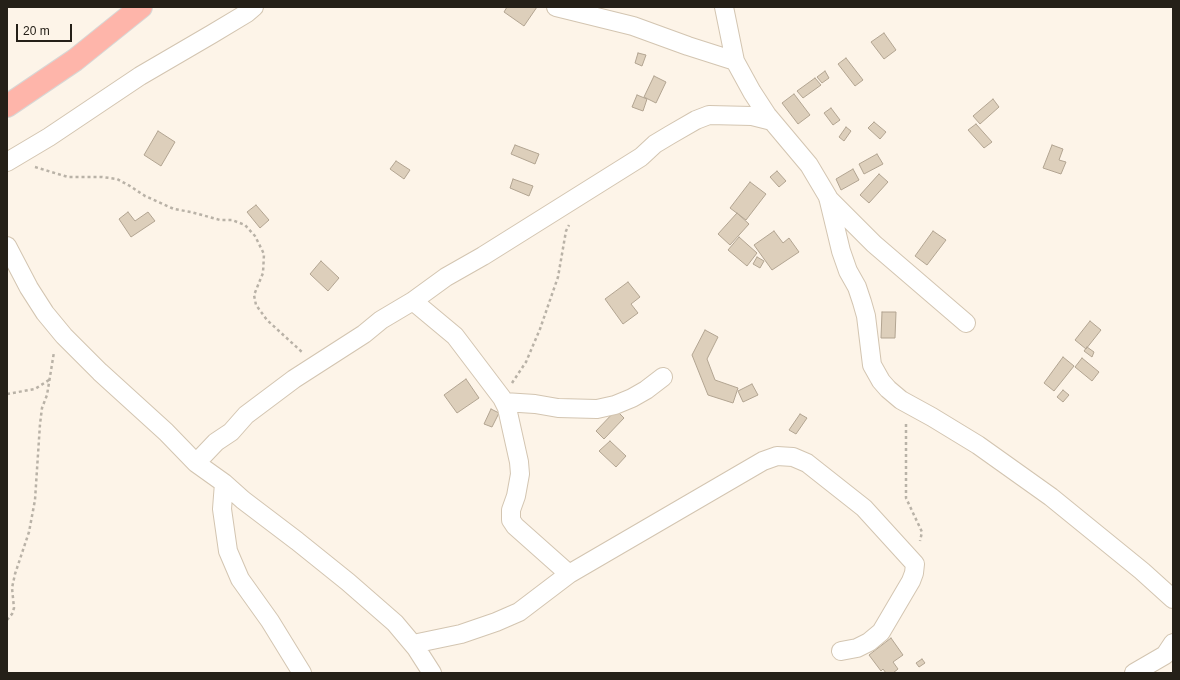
<!DOCTYPE html>
<html>
<head>
<meta charset="utf-8">
<style>
	body { margin:0 }
	#map { position:relative; width:1180px; height:680px; overflow:hidden; background:#fdf4e8; font-family:Helvetica,sans-serif }
	canvas { display:block }
	.frame { position:absolute; inset:0; border:8px solid #252018; pointer-events:none }
	.scale { position:absolute; left:16px; top:24px; width:56px; height:18px; box-sizing:border-box; border:2px solid #252018; border-top:0; padding-left:5px; font-size:12px; line-height:14px; white-space:nowrap; color:#252018; -webkit-text-stroke:3px #fdf4e8; paint-order:stroke }
</style>
</head>
<body>
<div id="map">
<canvas width="1180" height="680"></canvas>
<div class="frame"></div>
<div class="scale">20 m</div>
</div>
<script>
const ctx = document.querySelector('canvas').getContext('2d');
ctx.lineJoin = 'round';
function fill(path, color) { ctx.fillStyle = color; ctx.fill(path, 'evenodd'); }
const shape = rows => new Path2D(rows.map(r => 'M' + r).join(''));
function trace(path, color, width, dash) { ctx.strokeStyle = color; ctx.lineWidth = width; ctx.lineCap = dash ? 'butt' : 'round'; ctx.setLineDash(dash || []); ctx.stroke(path); }
const building = shape([
	[507,7,537,7,524,26,504,12,507,7],
	[884,33,896,50,884,59,871,42,884,33],
	[638,53,646,55,642,66,635,63,638,53],
	[846,58,863,80,855,86,838,64,846,58],
	[825,71,829,78,822,83,817,77,825,71],
	[654,76,666,82,656,103,644,97,654,76],
	[815,78,821,85,803,98,797,91,815,78],
	[794,94,810,115,798,124,782,103,794,94],
	[637,95,647,99,643,111,632,107,637,95],
	[993,99,999,107,980,124,973,116,993,99],
	[831,108,840,120,833,125,824,113,831,108],
	[874,122,886,132,880,139,868,128,874,122],
	[976,124,992,142,984,148,968,130,976,124],
	[846,127,851,131,844,141,839,137,846,127],
	[158,131,175,142,161,166,144,155,158,131],
	[515,145,539,154,535,164,511,154,515,145],
	[1052,145,1063,149,1059,160,1066,162,1061,174,1043,168,1052,145],
	[877,154,883,164,864,174,859,164,877,154],
	[396,161,410,170,404,179,390,169,396,161],
	[853,169,859,180,841,190,836,179,853,169],
	[777,171,786,181,779,187,770,177,777,171],
	[879,174,888,182,869,203,860,195,879,174],
	[513,179,533,186,529,196,510,188,513,179],
	[750,182,766,194,746,220,730,208,750,182],
	[256,205,269,220,260,228,247,212,256,205],
	[128,212,135,221,148,212,155,221,131,237,119,219,128,212],
	[737,213,749,224,730,245,718,234,737,213],
	[774,231,783,243,789,238,799,252,772,270,754,245,774,231],
	[933,231,946,240,927,265,915,256,933,231],
	[739,237,757,253,747,266,728,250,739,237],
	[757,257,764,261,760,268,753,264,757,257],
	[321,261,339,278,328,291,310,274,321,261],
	[628,282,640,297,631,304,638,313,623,324,605,299,628,282],
	[882,312,896,312,895,338,881,338,882,312],
	[1090,321,1101,330,1086,349,1075,340,1090,321],
	[705,330,718,337,707,359,715,380,738,388,733,403,708,395,692,355,705,330],
	[1087,347,1094,352,1092,357,1084,351,1087,347],
	[1063,357,1074,366,1054,391,1044,383,1063,357],
	[1082,358,1099,372,1092,381,1075,367,1082,358],
	[466,379,479,398,457,413,444,395,466,379],
	[752,384,758,395,743,402,738,391,752,384],
	[1063,390,1069,395,1063,402,1057,397,1063,390],
	[491,409,499,413,492,427,484,424,491,409],
	[616,410,624,418,604,439,596,431,616,410],
	[800,414,807,418,796,434,789,430,800,414],
	[610,441,626,456,616,467,599,451,610,441],
	[891,638,903,655,893,662,898,669,893,673,886,673,883,669,881,671,869,655,891,638],
	[922,659,925,663,919,667,916,663,922,659]
]);
fill(building, '#ddcfbb');
trace(building, '#b2a491', 1);
const street = shape([
	[556,7,633,26,688,46,735,61],
	[724,7,735,61,752,92,767,115,809,165,828,197,841,251,848,271,857,287,862,302,866,316,872,365,881,381,888,389,901,400,932,417,978,445,1051,497,1142,571,1173,599],
	[7,162,49,137,140,76,212,34,247,13,254,7],
	[828,198,874,244,966,323],
	[7,246,29,288,45,313,64,336,100,372,166,432,196,463,224,483,243,500,297,541,348,582,395,623,416,648,432,673],
	[413,301,455,336,502,398,507,408,519,462,520,474,516,496,511,510,511,520,515,526,569,574],
	[504,402,535,404,558,408,597,409,615,405,632,398,646,390,663,377],
	[196,463,216,442,231,432,246,415,294,379,364,334,381,320,413,301,446,277,483,256,641,157,655,144,670,135,696,120,709,115,752,116,772,121],
	[224,483,222,509,228,551,240,579,270,621,302,673],
	[413,644,461,634,496,622,519,612,569,574,763,461,777,456,793,457,807,463,864,508,915,564,914,573,911,581,881,632,869,642,857,648,841,651],
	[1134,673,1165,655,1173,643]
]);
const primary = shape([
	[7,106,75,60,141,7]
]);
trace(street, '#d3c5b1', 20);
trace(primary, '#d8d7d5', 24);
trace(shape([
	[35,167,68,177,102,177,117,179,130,186,145,196,174,209,191,212,220,220,232,220,245,225,255,236,264,254,263,273,254,295,256,305,267,320,303,353],
	[512,383,526,362,540,329,558,277,566,231,569,225],
	[7,394,35,389,49,380],
	[906,424,906,498,922,532,920,541],
	[7,620,12,614,14,608,12,588,15,574,29,532,35,500,40,424,42,408,47,395,54,352]
]), '#b9b2a7', 2.5, [3, 3]);
trace(street, '#fff', 18);
trace(primary, '#feb5aa', 22);
</script>
</body>
</html>
